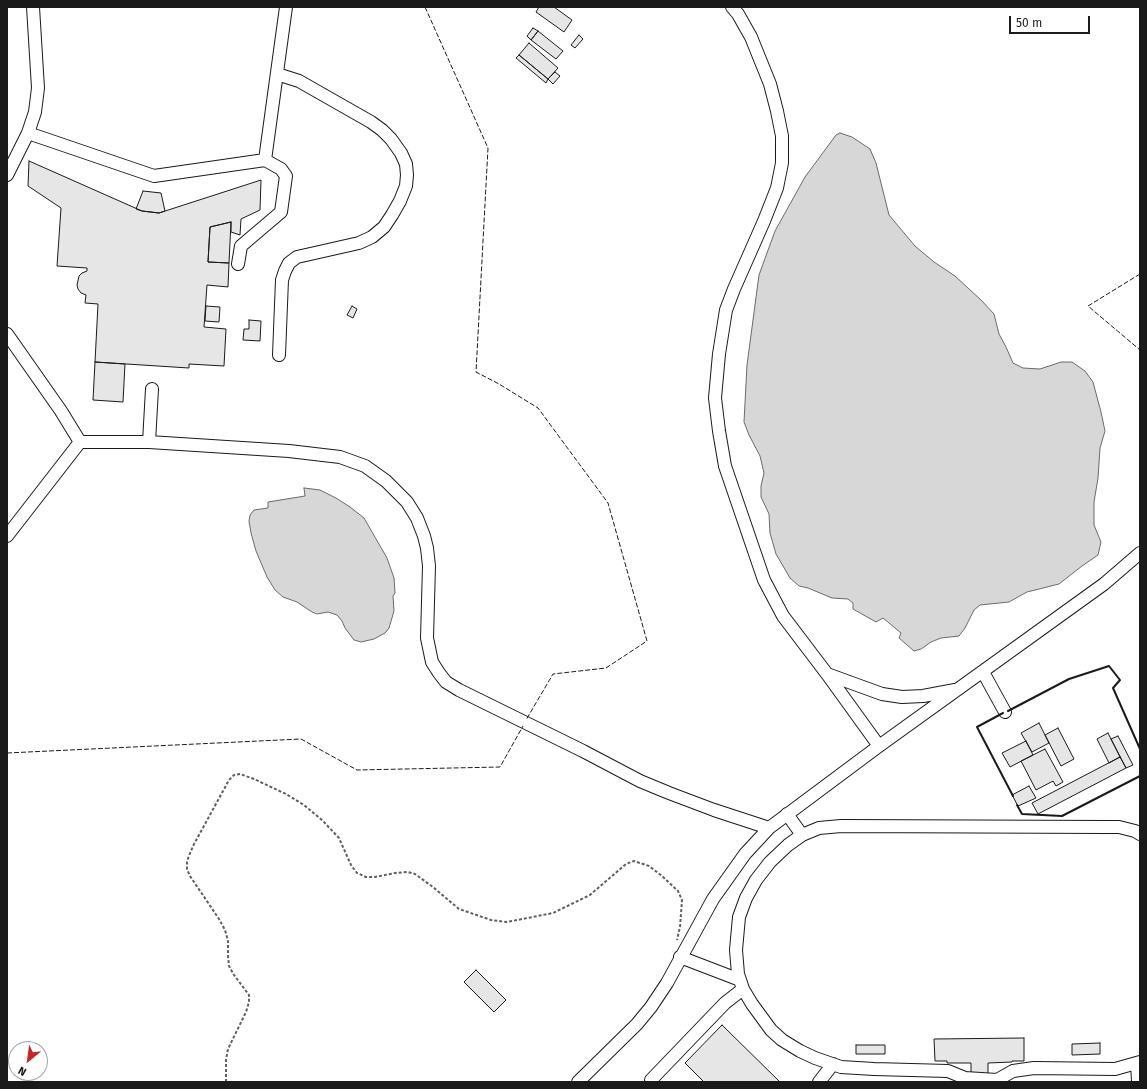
<!DOCTYPE html>
<html>
<head>
<meta charset="utf-8">
<style>
	body { margin:0 }
	#map { position:relative; width:1147px; height:1089px; overflow:hidden; background:#fff; font-family:"Fira Sans",sans-serif }
	canvas { display:block }
	.frame { position:absolute; inset:0; border:8px solid #1a1a1a; pointer-events:none }
	.north { position:absolute; left:8px; top:1041px; width:40px; height:40px; box-sizing:border-box; background:#fff; border:1px solid #a3a3a3; border-radius:50%; rotate:209deg; font-size:11px; font-weight:700; line-height:16px; text-align:center; color:#1a1a1a }
	.north::after { content:''; display:block; margin:auto; width:14px; height:18px; background:#c62828; clip-path:polygon(50% 0,100% 100%,50% 72%,0 100%) }
	.scale { position:absolute; left:1009px; top:16px; width:81px; height:18px; box-sizing:border-box; border:2px solid #1a1a1a; border-top:0; padding-left:5px; font-size:12px; line-height:14px; white-space:nowrap; color:#1a1a1a; -webkit-text-stroke:3px #fff; paint-order:stroke }
</style>
</head>
<body>
<div id="map">
<canvas width="1147" height="1089"></canvas>
<div class="frame"></div>
<div class="north">N</div>
<div class="scale">50 m</div>
</div>
<script>
const ctx = document.querySelector('canvas').getContext('2d');
ctx.lineJoin = 'round';
function fill(path, color) { ctx.fillStyle = color; ctx.fill(path, 'evenodd'); }
const shape = rows => new Path2D(rows.map(r => 'M' + r).join(''));
function trace(path, color, width, dash) { ctx.strokeStyle = color; ctx.lineWidth = width; ctx.lineCap = dash ? 'butt' : 'round'; ctx.setLineDash(dash || []); ctx.stroke(path); }
const water = shape([
	[840,133,852,137,870,149,876,163,889,215,915,246,934,262,955,276,981,300,994,314,999,334,1006,347,1013,363,1023,368,1040,369,1061,362,1072,362,1085,371,1093,382,1101,412,1105,431,1100,448,1098,478,1094,502,1094,525,1101,542,1098,555,1082,566,1059,584,1027,592,1009,602,980,605,974,610,965,628,959,636,941,638,931,642,921,649,914,651,899,638,901,633,883,618,876,622,853,609,853,603,848,599,832,598,808,588,799,586,790,578,776,554,770,533,769,514,761,497,761,486,764,473,760,456,749,435,744,422,747,365,759,275,775,231,805,177,836,135,840,133],
	[304,488,320,490,336,498,350,507,364,518,387,558,394,578,395,593,393,596,394,611,389,628,385,633,374,639,361,642,354,640,345,628,342,621,337,615,328,612,317,614,312,612,297,602,283,597,275,590,267,577,256,551,251,533,249,521,250,515,254,510,268,508,268,502,305,496,304,488]
]);
fill(water, '#d7d7d7');
trace(water, '#6a6a6a', 1);
const building = shape([
	[539,7,554,7,572,20,564,32,536,12,539,7],
	[533,28,538,31,531,40,527,36,533,28],
	[538,31,563,51,556,59,531,40,538,31],
	[579,35,583,39,575,48,571,45,579,35],
	[529,43,558,68,548,79,519,55,529,43],
	[519,55,548,79,546,83,516,58,519,55],
	[555,72,560,76,553,84,548,79,555,72],
	[29,161,142,211,159,213,261,180,260,210,241,219,240,235,231,232,231,222,210,227,208,262,229,263,228,287,207,285,204,327,226,329,224,366,189,364,189,368,95,362,98,304,85,303,86,295,81,293,78,289,77,285,79,276,82,273,87,271,87,268,57,266,61,208,28,186,29,161],
	[143,191,161,193,165,211,159,213,142,211,136,209,143,191],
	[231,222,229,263,208,262,210,227,231,222],
	[206,306,220,307,219,322,205,321,206,306],
	[352,306,357,309,353,318,347,315,352,306],
	[249,320,261,321,260,341,243,340,244,329,249,329,249,320],
	[95,362,125,364,123,402,93,400,95,362],
	[1039,723,1049,743,1032,752,1021,733,1039,723],
	[1058,728,1074,759,1061,766,1045,735,1058,728],
	[1108,733,1120,757,1109,763,1097,739,1108,733],
	[1118,736,1133,765,1126,768,1111,739,1118,736],
	[1026,741,1033,755,1010,767,1002,753,1026,741],
	[1045,749,1063,782,1056,786,1053,781,1036,790,1021,761,1045,749],
	[1120,757,1126,768,1038,814,1032,803,1120,757],
	[1029,786,1036,798,1018,806,1012,795,1029,786],
	[476,970,506,1000,494,1012,464,982,476,970],
	[722,1025,780,1082,704,1082,685,1063,722,1025],
	[1024,1038,1024,1061,1012,1061,1012,1062,988,1063,988,1074,971,1074,971,1063,947,1063,947,1061,935,1061,934,1039,1024,1038],
	[1100,1043,1100,1054,1072,1055,1072,1044,1100,1043],
	[856,1045,885,1045,885,1054,856,1054,856,1045]
]);
fill(building, '#e6e6e6');
trace(building, '#1a1a1a', 1);
const minor = shape([
	[732,7,738,14,751,37,770,84,777,111,782,136,782,163,777,188,764,221,734,289,726,310,719,354,715,398,719,431,725,466,764,580,783,616,827,674,879,746],
	[277,74,299,81,371,122,382,130,391,139,401,153,406,164,407,175,406,186,400,201,392,215,384,227,372,237,359,243,297,257,289,263,285,271,282,280,279,355],
	[28,133,154,176,265,160,286,7],
	[7,175,28,133,35,112,38,88,33,7],
	[238,264,241,246,281,212,286,176,281,169,265,160],
	[7,334,61,411,80,442],
	[80,442,149,442,289,451,340,457,365,466,386,481,407,502,417,518,424,536,427,548,429,566,427,638,432,662,439,673,446,682,459,690,583,751,640,781,669,793,714,810,769,828],
	[149,442,152,389],
	[7,536,80,442],
	[983,672,1005,712],
	[827,674,882,694,902,697,923,696,955,690],
	[787,814,802,835],
	[1140,834,1135,831,1119,827,1109,827,841,826,819,828,802,835,788,845,770,862,756,880,746,898,739,917,736,950,738,974,743,989,752,1004,771,1030,782,1040,800,1051,815,1058,841,1067,874,1069,948,1071,965,1078,997,1080,1013,1071,1034,1068,1115,1069,1140,1062],
	[680,957,740,980],
	[1137,1063,1138,1082],
	[578,1082,637,1024,651,1007,667,983,713,899,745,854,769,828,879,746,1104,584,1140,553],
	[653,1082,651,1080,725,1003,743,989],
	[819,1082,833,1064]
]);
trace(minor, '#1a1a1a', 14);
trace(shape([
	[226,1082,226,1060,228,1049,246,1012,249,1002,249,995,234,975,229,966,228,956,228,941,225,930,219,919,190,876,187,869,187,861,193,846,229,780,234,775,240,774,254,779,286,794,304,805,323,821,339,838,351,865,357,873,366,877,375,877,395,873,408,872,415,874,433,887,459,909,491,920,507,922,553,913,590,895,626,864,634,861,649,866,662,876,678,891,682,900,680,927,677,940]
]), '#5f5f5f', 2, [3, 2]);
trace(minor, '#fff', 12);
trace(shape([
	[425,7,488,148,476,372,499,384,538,408,608,503,647,641,606,668,553,674,526,720],
	[1140,274,1088,306,1140,350],
	[7,753,301,739,357,770,500,767,523,726]
]), '#1a1a1a', 1, [5, 2]);
trace(shape([
	[1008,711,1069,679,1109,666,1120,680,1113,688,1140,749],
	[1003,713,977,727,1013,796],
	[1017,805,1022,814,1062,816,1140,776]
]), '#1a1a1a', 2);
</script>
</body>
</html>
